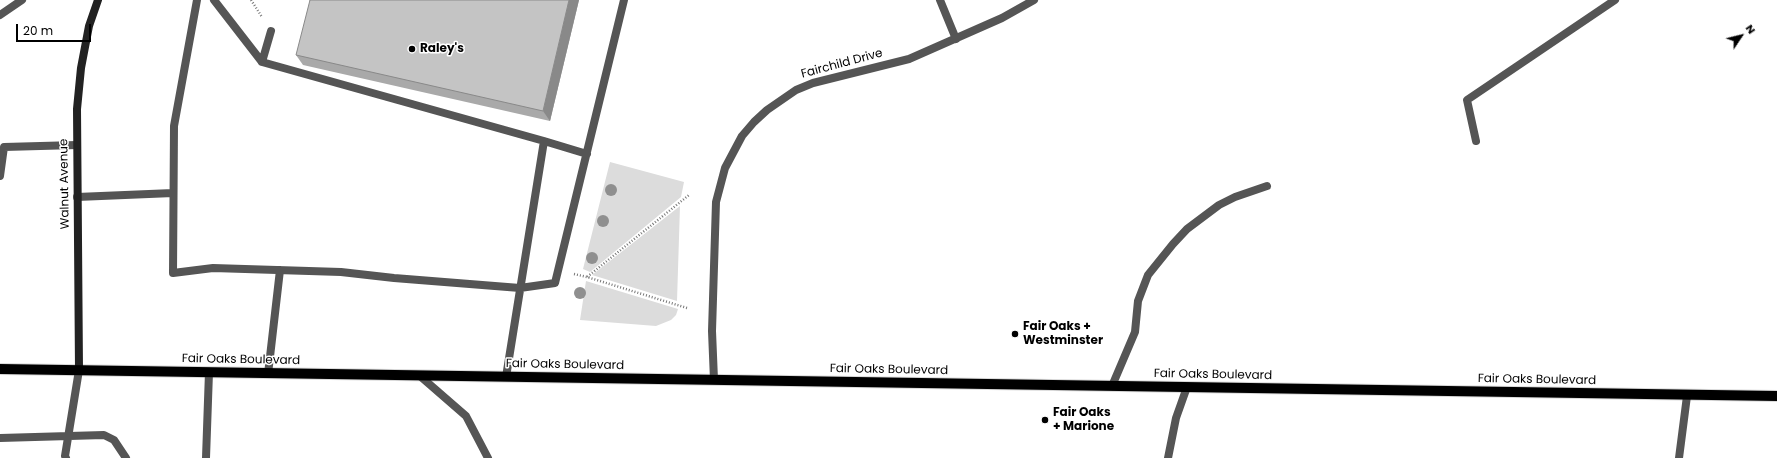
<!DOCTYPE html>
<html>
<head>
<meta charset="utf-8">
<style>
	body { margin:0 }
	#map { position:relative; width:1777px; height:458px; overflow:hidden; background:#fff; font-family:Poppins,sans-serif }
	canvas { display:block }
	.north { position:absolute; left:1721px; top:16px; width:40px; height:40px; -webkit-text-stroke:3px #fff; paint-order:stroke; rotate:55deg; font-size:11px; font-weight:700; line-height:16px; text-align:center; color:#000 }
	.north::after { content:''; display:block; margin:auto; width:14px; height:18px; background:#000; clip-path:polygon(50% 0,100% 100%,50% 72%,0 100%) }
	.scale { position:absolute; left:16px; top:24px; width:75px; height:18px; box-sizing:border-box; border:2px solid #000; border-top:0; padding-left:5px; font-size:12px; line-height:14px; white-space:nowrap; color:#000; -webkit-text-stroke:3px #fff; paint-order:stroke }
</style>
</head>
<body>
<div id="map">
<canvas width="1777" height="458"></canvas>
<div class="north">N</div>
<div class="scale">20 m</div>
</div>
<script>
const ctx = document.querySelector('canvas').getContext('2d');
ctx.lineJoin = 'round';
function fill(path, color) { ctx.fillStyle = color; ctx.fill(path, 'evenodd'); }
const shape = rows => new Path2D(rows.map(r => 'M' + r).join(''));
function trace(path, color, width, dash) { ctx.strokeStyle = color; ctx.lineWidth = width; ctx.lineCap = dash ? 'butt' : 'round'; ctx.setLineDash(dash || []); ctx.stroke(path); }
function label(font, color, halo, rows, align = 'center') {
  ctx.font = font + ' Poppins,sans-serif'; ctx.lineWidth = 3; ctx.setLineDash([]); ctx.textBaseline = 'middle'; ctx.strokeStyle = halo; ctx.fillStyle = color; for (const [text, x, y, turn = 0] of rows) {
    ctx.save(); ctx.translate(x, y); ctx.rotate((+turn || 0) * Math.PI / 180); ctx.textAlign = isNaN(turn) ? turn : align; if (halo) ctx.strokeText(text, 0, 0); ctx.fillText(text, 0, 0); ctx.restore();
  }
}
fill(shape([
	[610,162,684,182,681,197,590,272,583,269],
	[680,206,677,301,592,275],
	[586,281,678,309,676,315,671,320,656,326,580,320]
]), '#dcdcdc');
const primary = shape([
	[0,369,1777,396]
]);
trace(primary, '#dbdbdb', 12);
trace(shape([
	[251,0,262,17],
	[574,274,587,277],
	[687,308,587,277,689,195]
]), '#777', 2.5, [1, 2]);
trace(shape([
	[197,0,174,126,173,273,213,268,341,272,394,278,520,288,555,283,624,0],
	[214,0,262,62,544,141,506,377],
	[0,15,22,0],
	[262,62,271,31],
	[544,141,587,154],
	[1476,141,1467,100,1615,0],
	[0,176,4,147,77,145],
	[77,197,173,193],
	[268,374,280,270],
	[0,438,104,435,114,440,126,458],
	[66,458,65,456,79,370],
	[206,458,209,372],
	[1679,458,1687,396]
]), '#555', 8);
trace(shape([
	[940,0,956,39],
	[420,376,466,416,488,458],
	[714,380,712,331,716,202,725,168,742,136,754,122,767,110,796,90,813,83,909,59,1002,18,1034,0],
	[1112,386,1135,332,1138,301,1148,275,1173,244,1187,229,1219,205,1235,197,1267,186],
	[1168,458,1176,418,1187,387]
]), '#555', 8);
trace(shape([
	[79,370,77,109,81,68,89,26,98,0]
]), '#222', 8);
trace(primary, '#000', 10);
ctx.fillStyle = '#8f8f8f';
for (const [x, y] of [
	[611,190],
	[603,221],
	[592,258],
	[580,293]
]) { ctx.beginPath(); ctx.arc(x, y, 6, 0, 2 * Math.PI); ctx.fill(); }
fill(shape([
	[579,0,550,121,303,65,296,55]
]), '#a9a9a9');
fill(shape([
	[569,0,579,0,550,121,543,111]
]), '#898989');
const building = shape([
	[310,0,569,0,543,111,296,55,310,0]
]);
fill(building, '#c4c4c4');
trace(building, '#898989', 1);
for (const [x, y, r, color] of [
	[412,49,4,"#000"],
	[1015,334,4,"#000"],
	[1045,420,4,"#000"]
]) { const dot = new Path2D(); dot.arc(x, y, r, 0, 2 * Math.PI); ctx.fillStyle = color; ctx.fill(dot); trace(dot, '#fff', 1.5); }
label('bold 12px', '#000', '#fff', [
	["Raley's",420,49],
	["Fair Oaks +",1023,327],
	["Westminster",1023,341],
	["Fair Oaks",1053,413],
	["+ Marione",1053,427]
], 'left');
label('12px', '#000', '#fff', [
	["Fairchild Drive",842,64,-15],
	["Walnut Avenue",65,184,-91],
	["Fair Oaks Boulevard",241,360,1],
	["Fair Oaks Boulevard",565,365,1],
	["Fair Oaks Boulevard",889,370,1],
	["Fair Oaks Boulevard",1213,375,1],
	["Fair Oaks Boulevard",1537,380,1]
]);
</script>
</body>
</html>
